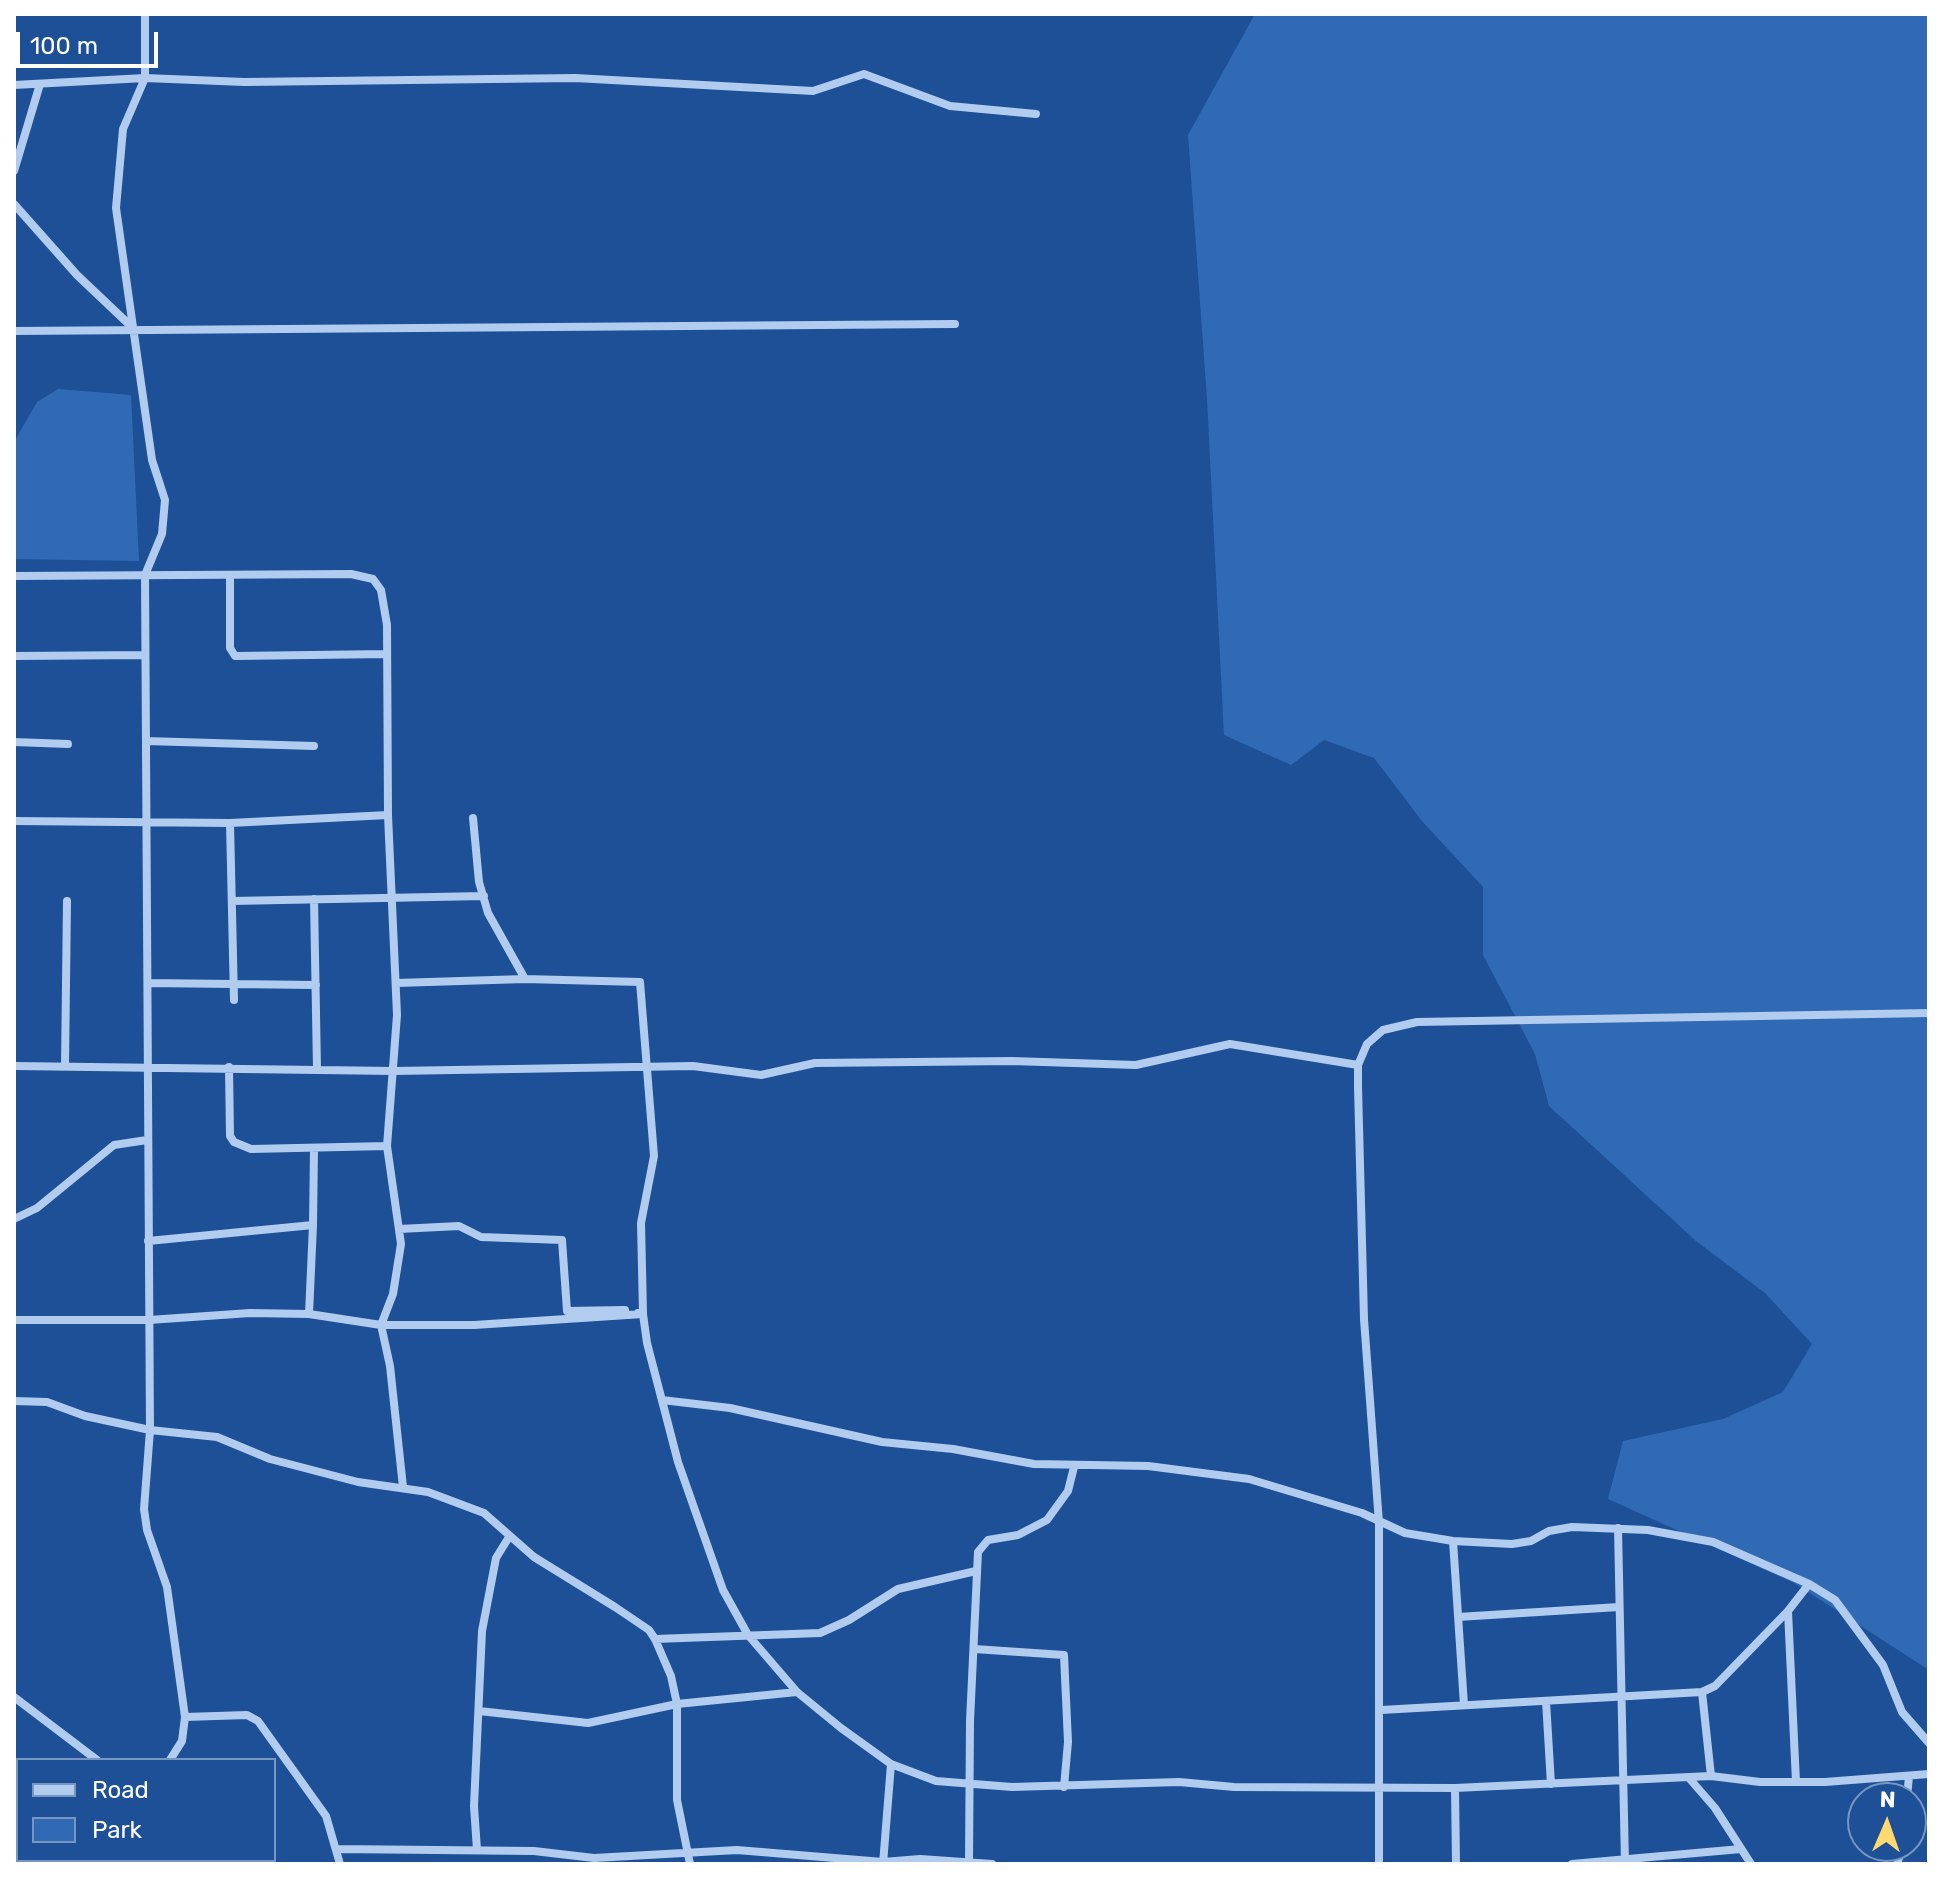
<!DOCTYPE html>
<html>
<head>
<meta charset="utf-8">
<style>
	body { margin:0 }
	#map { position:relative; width:1943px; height:1878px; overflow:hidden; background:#1d5097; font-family:Rubik,sans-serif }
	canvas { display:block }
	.frame { position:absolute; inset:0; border:16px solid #fff; pointer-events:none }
	.legend { position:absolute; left:16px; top:1758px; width:260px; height:104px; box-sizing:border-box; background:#1d5097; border:2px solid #7796c1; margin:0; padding:10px 14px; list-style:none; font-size:24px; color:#fff }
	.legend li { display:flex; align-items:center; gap:16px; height:40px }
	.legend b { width:40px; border:2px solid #7796c1 }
	.north { position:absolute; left:1847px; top:1782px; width:80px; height:80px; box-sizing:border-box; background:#1d5097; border:2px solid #7796c1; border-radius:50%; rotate:2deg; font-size:22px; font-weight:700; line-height:32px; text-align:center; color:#fff }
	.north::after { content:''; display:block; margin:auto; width:28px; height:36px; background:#ffd86f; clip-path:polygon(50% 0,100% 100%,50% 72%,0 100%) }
	.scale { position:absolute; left:16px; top:32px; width:142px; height:36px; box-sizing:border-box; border:4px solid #fff; border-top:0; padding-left:10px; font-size:24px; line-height:28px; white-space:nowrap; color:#fff; -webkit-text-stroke:6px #1d5097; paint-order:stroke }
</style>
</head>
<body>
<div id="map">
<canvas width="1943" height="1878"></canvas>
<div class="frame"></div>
<ul class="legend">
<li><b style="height:10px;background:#b1ccef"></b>Road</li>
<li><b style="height:22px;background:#316ab4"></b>Park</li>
</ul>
<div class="north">N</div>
<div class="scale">100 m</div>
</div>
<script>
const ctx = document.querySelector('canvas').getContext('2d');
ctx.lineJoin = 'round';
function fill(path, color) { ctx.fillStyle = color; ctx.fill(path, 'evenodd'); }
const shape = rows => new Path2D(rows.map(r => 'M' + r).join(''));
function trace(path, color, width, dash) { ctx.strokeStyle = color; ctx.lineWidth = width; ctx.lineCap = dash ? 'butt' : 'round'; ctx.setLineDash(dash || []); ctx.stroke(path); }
fill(shape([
	[1255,14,1929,14,1929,1670,1794,1583,1608,1499,1623,1441,1723,1419,1783,1392,1812,1344,1765,1293,1696,1241,1549,1106,1535,1054,1483,955,1483,887,1422,821,1374,758,1324,740,1291,765,1224,735,1207,399,1188,135],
	[58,389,131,395,139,561,14,559,14,442,37,402]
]), '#316ab4');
trace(shape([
	[145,14,145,78,244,82,575,78,813,91,864,74,950,106,1036,114],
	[14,85,145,78,123,129,116,208,152,460,165,500,162,534,145,575,150,1430,144,1509,147,1530,167,1587,185,1717,182,1741,170,1760],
	[14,171,40,84],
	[14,204,77,275,135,330],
	[14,331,955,324],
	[230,575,230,648,235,656,387,654],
	[14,576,351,574,373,579,381,590,387,625,388,815,397,1015,387,1146,401,1244,393,1294,381,1325,390,1366,403,1487],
	[14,656,145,655],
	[146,741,314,746],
	[14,742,68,744],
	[473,818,479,882,488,913,525,979,640,982,654,1156,641,1223,643,1314,638,1313],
	[14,821,230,823,388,815],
	[230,823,234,1000],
	[314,899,317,1069],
	[232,901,484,896],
	[149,983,316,985],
	[396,983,525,979],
	[14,1066,394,1071,693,1066,761,1075,815,1063,1012,1061,1136,1065,1230,1044,1358,1065],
	[65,1066,67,901],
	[229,1067,230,1136,234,1142,251,1149,387,1146],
	[14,1219,37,1208,114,1145,147,1140],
	[399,1229,459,1226,481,1237,562,1240,567,1311,625,1310],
	[148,1241,313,1225,314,1148],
	[309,1314,313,1225],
	[14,1320,149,1320,250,1313,309,1314,381,1325,474,1325,643,1314,647,1343,678,1462,723,1590,748,1635,797,1692,841,1728,891,1764,936,1781,1012,1787,1179,1782,1234,1787,1455,1788,1711,1776,1760,1782,1825,1782,1929,1774],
	[662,1400,730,1408,882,1442,953,1449,1034,1464,1148,1466,1249,1479,1362,1513,1405,1533,1453,1541,1512,1544,1531,1541,1549,1531,1572,1527,1648,1530,1713,1542,1809,1584,1835,1600,1883,1665,1902,1712,1929,1743],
	[14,1401,47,1402,85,1416,150,1430,217,1437,270,1459,358,1482,428,1492,484,1513,534,1557,615,1607,649,1630,655,1639,671,1676,677,1704,677,1800,690,1864],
	[1618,1528,1625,1864],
	[1453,1541,1464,1705],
	[1788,1611,1796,1782],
	[1458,1617,1619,1607],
	[655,1639,820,1633,849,1620,898,1589,976,1571],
	[974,1649,1064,1655,1068,1742,1064,1787],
	[1702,1692,1711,1776],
	[14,1697,97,1760],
	[1546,1701,1551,1784],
	[1381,1710,1702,1692,1715,1686,1788,1611,1809,1584],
	[479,1711,588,1723,677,1704,797,1692],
	[185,1717,247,1715,258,1721,326,1816,340,1864],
	[1689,1778,1715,1808,1751,1864],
	[1455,1788,1456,1864],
	[14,1789,18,1790],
	[1907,1798,1909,1776],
	[337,1849,534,1851,594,1858,737,1850,883,1862,920,1859,992,1864],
	[477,1850,474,1806,482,1631,496,1558,509,1537],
	[265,1860,272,1864],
	[969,1863,970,1721,978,1552,988,1540,1018,1535,1047,1520,1068,1491,1074,1467],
	[117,1864,119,1860],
	[883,1864,891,1764],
	[1379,1864,1379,1523,1364,1319,1358,1087,1358,1065,1367,1044,1383,1030,1417,1022,1929,1013],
	[1572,1864,1741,1849],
	[1897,1864,1903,1846]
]), '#b1ccef', 8);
</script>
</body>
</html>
